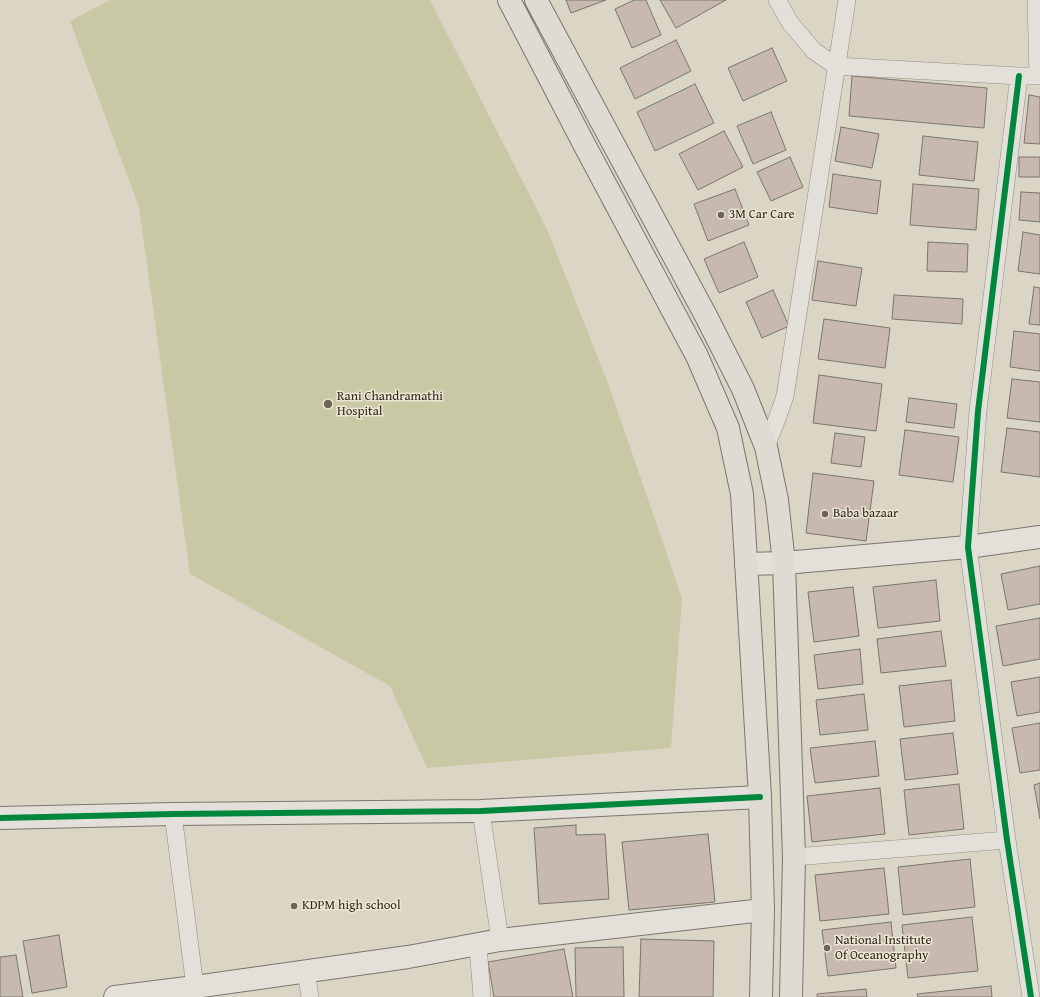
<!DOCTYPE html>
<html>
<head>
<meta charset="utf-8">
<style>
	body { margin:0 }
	canvas { display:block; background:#dad5c4 }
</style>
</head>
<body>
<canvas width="1040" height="997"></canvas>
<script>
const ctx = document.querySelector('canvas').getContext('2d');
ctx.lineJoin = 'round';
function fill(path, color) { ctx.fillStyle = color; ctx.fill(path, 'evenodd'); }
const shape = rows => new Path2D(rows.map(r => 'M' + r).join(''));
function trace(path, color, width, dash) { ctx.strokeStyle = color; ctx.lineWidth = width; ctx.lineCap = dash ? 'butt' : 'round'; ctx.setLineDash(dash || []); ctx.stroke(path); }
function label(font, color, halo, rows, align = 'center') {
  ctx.font = font + ' "Gentium Book Plus",serif'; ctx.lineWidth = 3; ctx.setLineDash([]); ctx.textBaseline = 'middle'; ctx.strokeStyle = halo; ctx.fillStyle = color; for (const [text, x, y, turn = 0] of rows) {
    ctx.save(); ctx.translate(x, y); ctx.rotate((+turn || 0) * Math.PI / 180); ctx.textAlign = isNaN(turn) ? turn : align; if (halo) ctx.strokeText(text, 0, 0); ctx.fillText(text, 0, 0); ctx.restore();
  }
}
fill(shape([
	[110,0,430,0,547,229,609,386,682,598,671,748,427,768,390,686,190,574,139,207,70,21]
]), '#c9c8a5');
const building = shape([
	[566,0,606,0,571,13,566,0],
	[634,0,646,0,661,35,632,48,615,9,634,0],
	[660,0,726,0,676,28,660,0],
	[676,40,691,71,635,99,620,68,676,40],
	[772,48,787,81,743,101,728,68,772,48],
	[852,76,987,88,984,128,849,116,852,76],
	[695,84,714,123,655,151,637,112,695,84],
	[1029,95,1040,97,1040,144,1024,143,1029,95],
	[771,112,786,150,753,164,737,126,771,112],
	[841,127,879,134,872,168,835,161,841,127],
	[724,131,743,167,698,190,679,154,724,131],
	[923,136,978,142,974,181,919,175,923,136],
	[790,157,803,187,771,201,757,172,790,157],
	[1019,157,1040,157,1040,177,1019,177,1019,157],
	[833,174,881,181,877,214,829,207,833,174],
	[913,184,979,189,976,230,910,225,913,184],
	[735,189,749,225,708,241,694,204,735,189],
	[1021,192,1040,193,1040,222,1019,220,1021,192],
	[1023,232,1040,235,1040,274,1018,271,1023,232],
	[744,242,758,277,719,293,704,259,744,242],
	[928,242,968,244,967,272,927,271,928,242],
	[818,261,862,268,856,306,812,300,818,261],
	[1034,287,1040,288,1040,325,1029,324,1034,287],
	[773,290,789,326,762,338,746,302,773,290],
	[894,295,963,299,962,324,892,319,894,295],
	[824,319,890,328,885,368,818,359,824,319],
	[1014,331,1040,334,1040,371,1010,367,1014,331],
	[819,375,882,384,876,431,813,423,819,375],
	[1012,379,1040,382,1040,422,1007,418,1012,379],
	[909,398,957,404,954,428,906,422,909,398],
	[1007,428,1040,432,1040,477,1001,472,1007,428],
	[905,430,959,437,953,482,899,475,905,430],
	[835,433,865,437,861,467,831,463,835,433],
	[813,473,874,481,866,541,806,533,813,473],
	[1040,566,1040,604,1008,610,1001,574,1040,566],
	[936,580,940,621,878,628,873,587,936,580],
	[853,587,859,636,814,642,808,592,853,587],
	[1040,618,1040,659,1003,666,996,626,1040,618],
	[941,631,946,666,881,673,877,639,941,631],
	[860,649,863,684,818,689,814,655,860,649],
	[1040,677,1040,712,1017,716,1011,682,1040,677],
	[951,680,955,721,904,727,899,686,951,680],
	[864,694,868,730,820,735,816,700,864,694],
	[1040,723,1040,770,1020,773,1012,728,1040,723],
	[953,733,958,774,905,780,900,739,953,733],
	[875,741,879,776,815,783,810,748,875,741],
	[1040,783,1040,819,1034,785,1040,783],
	[959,784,964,829,909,835,904,790,959,784],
	[880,788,885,834,812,842,807,796,880,788],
	[576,825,576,835,605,834,609,899,539,904,534,828,576,825],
	[708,834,715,902,629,910,622,842,708,834],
	[970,859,975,907,903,915,898,867,970,859],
	[884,868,889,914,820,921,815,875,884,868],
	[972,917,978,971,908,978,902,925,972,917],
	[891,922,896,968,828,976,822,930,891,922],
	[59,935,67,987,32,993,23,941,59,935],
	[641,939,714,941,713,997,639,997,641,939],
	[623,947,624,997,576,997,575,948,623,947],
	[564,949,573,997,494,997,488,962,564,949],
	[16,955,23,997,0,997,0,957,16,955],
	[991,986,992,997,918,997,917,994,991,986],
	[866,989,867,997,817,997,817,994,866,989]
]);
fill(building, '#c7b9af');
trace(building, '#7b766e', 1);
const street = shape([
	[777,0,791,24,814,51,836,66,1019,76,1040,76],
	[1036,0,1038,76],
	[1019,76,978,411,968,547,1007,840,1031,997],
	[766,447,777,419,785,396,847,0],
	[481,811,500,940],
	[173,814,195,987],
	[794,857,1007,840],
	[478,945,482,997],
	[306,971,310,997]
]);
const secondary = shape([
	[746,564,784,563,968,547,1040,537],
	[0,818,173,814,481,811,760,797],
	[115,997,195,987,408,957,500,940,763,910]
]);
const primary = shape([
	[509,0,585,146,697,356,728,428,742,494,760,797,763,910,761,997],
	[536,0,706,316,743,389,766,447,777,500,784,563,794,857,791,997]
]);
trace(street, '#928e84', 18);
trace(secondary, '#7b766e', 24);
trace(primary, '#7b766e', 24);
trace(street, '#e2e0d8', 17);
trace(secondary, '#e2e0d8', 22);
trace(primary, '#dddbd2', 22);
trace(shape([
	[1019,76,978,411,968,547,1007,840,1031,997],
	[0,818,173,814,481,811,760,797]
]), '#00873e', 6);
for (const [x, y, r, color] of [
	[721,215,4,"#6d635b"],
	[328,404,5,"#6d635b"],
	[825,514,4,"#6d635b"],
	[294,906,4,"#6d635b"],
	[827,948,4,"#6d635b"]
]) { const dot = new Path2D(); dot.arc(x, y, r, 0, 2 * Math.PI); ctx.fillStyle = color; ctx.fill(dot); trace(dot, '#ece7d3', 1.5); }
label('13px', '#332622', '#ece7d3', [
	["3M Car Care",729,215],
	["Rani Chandramathi",337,397],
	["Hospital",337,412],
	["Baba bazaar",833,514],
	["KDPM high school",302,906],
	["National Institute",835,941],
	["Of Oceanography",835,956]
], 'left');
</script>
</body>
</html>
